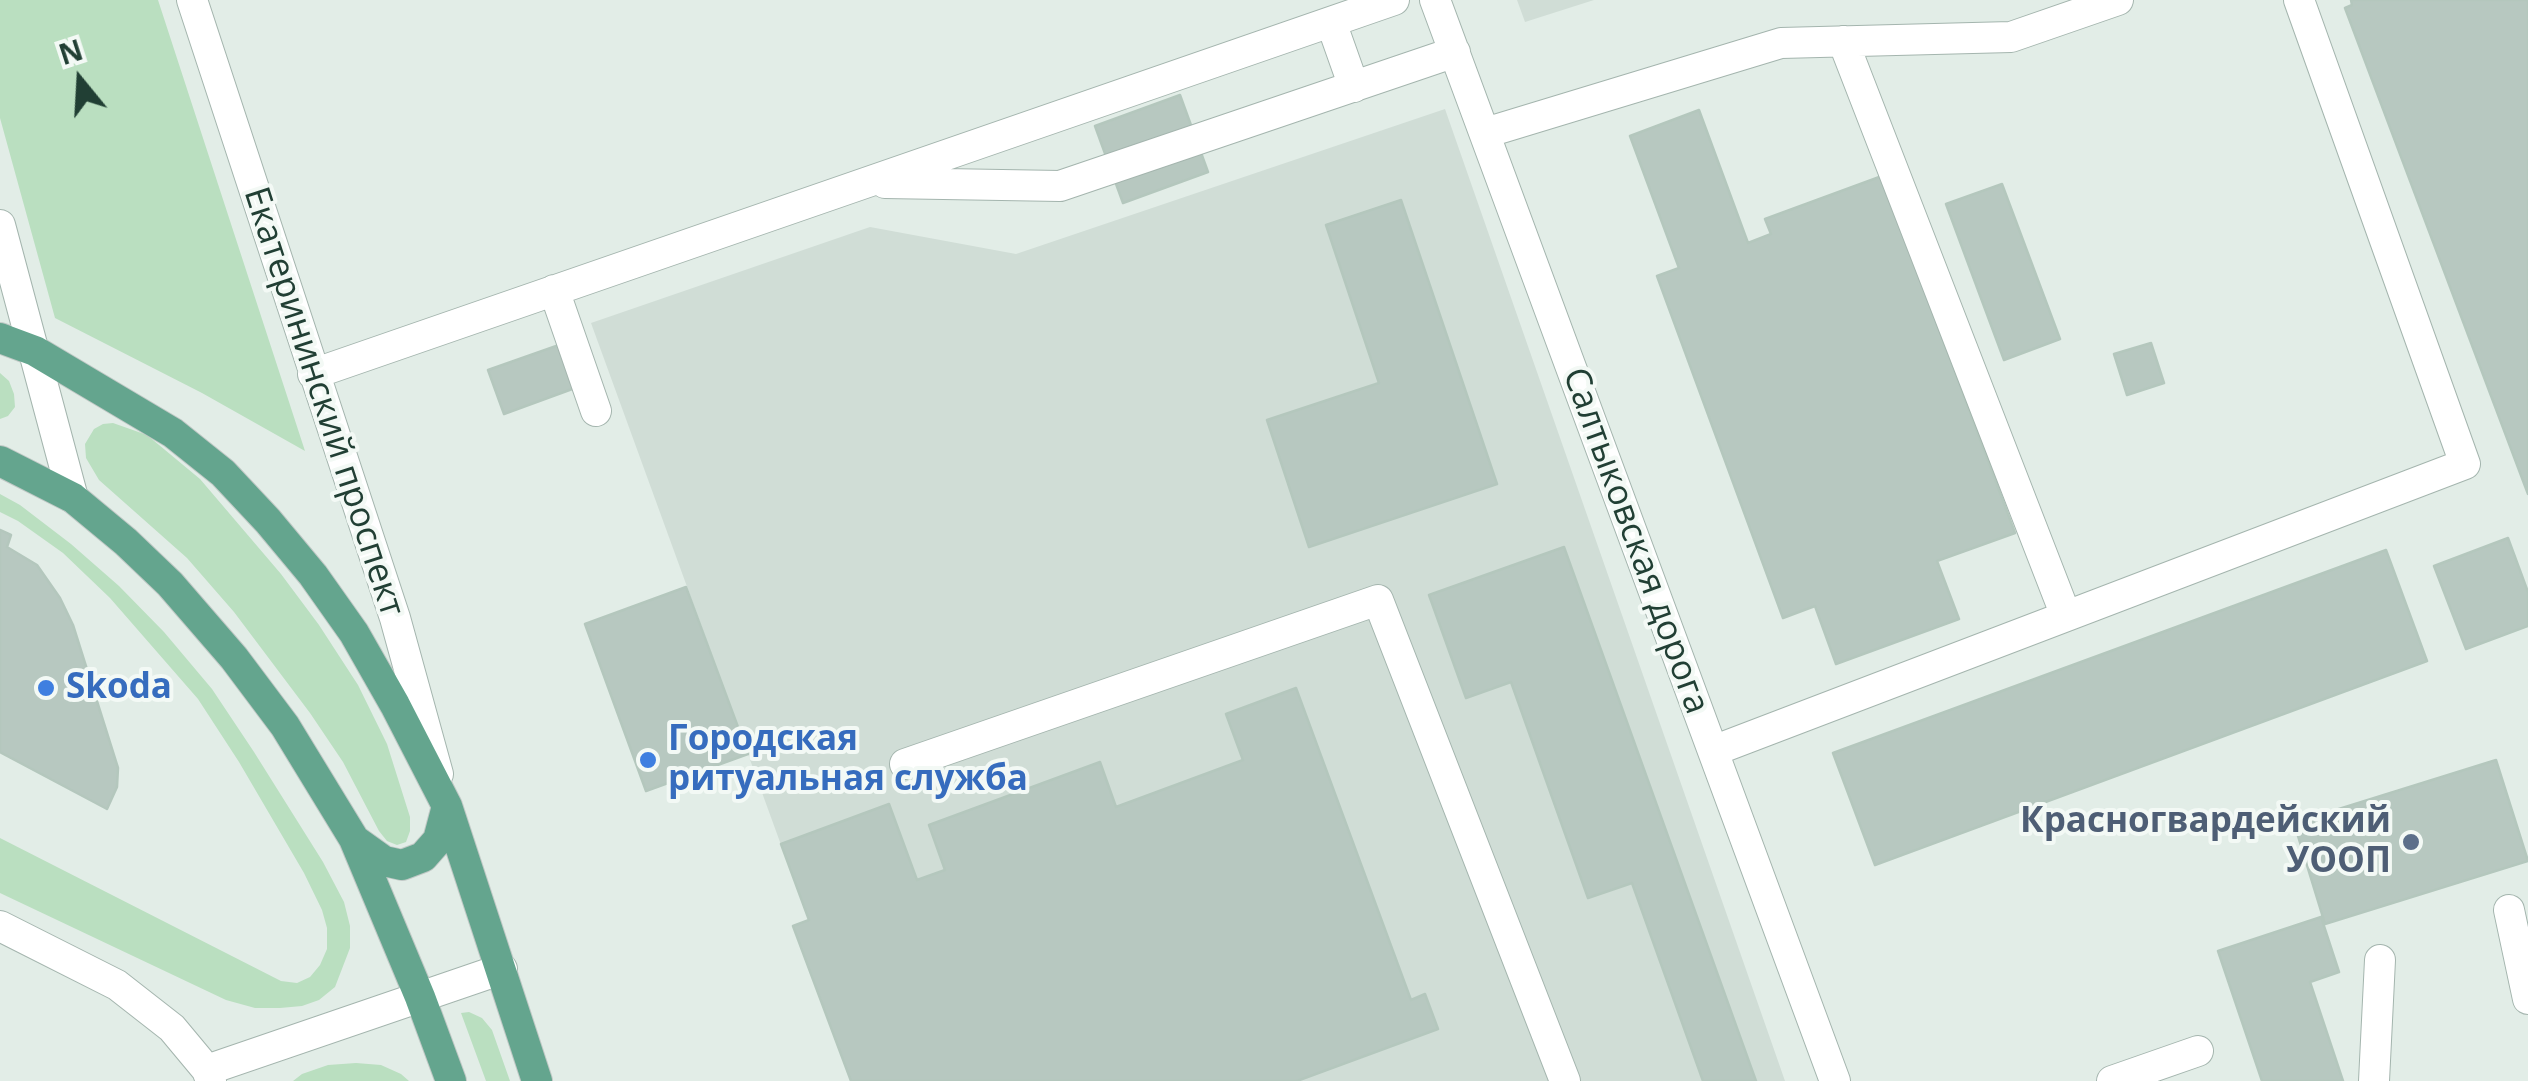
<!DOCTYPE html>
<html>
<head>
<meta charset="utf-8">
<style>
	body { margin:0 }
	#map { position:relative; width:2528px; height:1081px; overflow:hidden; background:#e2ede7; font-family:"Open Sans",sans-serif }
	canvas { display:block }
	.north { position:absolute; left:30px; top:30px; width:100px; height:100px; -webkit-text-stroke:8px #f3f9f5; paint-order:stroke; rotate:342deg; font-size:28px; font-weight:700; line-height:40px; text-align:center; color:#213f34 }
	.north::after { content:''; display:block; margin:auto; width:35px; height:45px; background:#213f34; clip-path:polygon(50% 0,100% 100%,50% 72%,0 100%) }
</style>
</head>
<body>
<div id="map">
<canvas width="2528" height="1081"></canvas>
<div class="north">N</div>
</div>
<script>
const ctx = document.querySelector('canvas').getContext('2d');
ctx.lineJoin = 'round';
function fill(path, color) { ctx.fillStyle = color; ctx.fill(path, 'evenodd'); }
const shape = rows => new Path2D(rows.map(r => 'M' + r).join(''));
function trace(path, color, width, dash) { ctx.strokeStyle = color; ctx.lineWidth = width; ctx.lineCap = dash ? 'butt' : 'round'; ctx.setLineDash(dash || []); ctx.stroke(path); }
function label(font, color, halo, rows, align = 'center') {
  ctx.font = font + ' "Open Sans",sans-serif'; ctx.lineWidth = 8; ctx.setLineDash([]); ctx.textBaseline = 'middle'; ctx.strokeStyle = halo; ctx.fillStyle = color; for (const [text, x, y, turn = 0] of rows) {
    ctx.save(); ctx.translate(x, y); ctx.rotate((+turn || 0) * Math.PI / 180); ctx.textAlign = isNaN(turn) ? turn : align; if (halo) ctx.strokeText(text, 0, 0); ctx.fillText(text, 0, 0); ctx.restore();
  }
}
fill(shape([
	[1517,0,1594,0,1525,22],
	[1445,109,1785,1081,867,1081,591,323,870,227,1016,254]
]), '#d0ddd6');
fill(shape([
	[0,0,158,0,305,451,202,393,55,318,0,118],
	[0,373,9,381,14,394,15,407,8,416,0,419],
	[113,423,147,435,200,479,281,574,319,625,358,685,387,744,410,817,410,831,406,842,397,845,387,841,379,831,343,762,310,713,234,612,187,558,99,480,86,458,85,444,94,429,103,424],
	[0,494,20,505,71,544,119,586,164,632,212,689,254,752,323,862,344,902,350,926,350,948,335,987,319,1000,302,1006,280,1008,255,1008,226,1000,0,893,0,838,281,981,297,983,310,977,320,965,327,949,327,928,322,910,304,873,239,762,198,699,110,598,63,553,18,521,0,512],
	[469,1012,482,1018,492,1030,510,1081,486,1081,461,1013],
	[356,1063,381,1065,401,1074,409,1081,293,1081,302,1074,328,1065]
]), '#badfc0');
const building = shape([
	[2351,0,2528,0,2528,494,2345,8,2352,5,2351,0],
	[1180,95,1208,172,1123,203,1095,126,1180,95],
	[1699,110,1748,243,1771,234,1765,219,1882,176,2015,533,1937,561,1959,619,1836,664,1815,606,1783,618,1657,276,1679,268,1630,136,1699,110],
	[2002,184,2060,339,2004,360,1946,204,2002,184],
	[1401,200,1497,484,1309,547,1267,420,1379,383,1326,225,1401,200],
	[2151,343,2164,383,2127,395,2114,354,2151,343],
	[559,345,575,388,504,414,488,370,559,345],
	[0,530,11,535,7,547,37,565,60,598,73,625,118,768,117,787,107,809,0,752,0,530],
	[2508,538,2528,592,2528,626,2466,649,2434,566,2508,538],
	[1564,547,1756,1081,1703,1081,1632,883,1588,898,1511,682,1466,698,1429,595,1564,547],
	[2386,550,2427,661,1875,865,1833,753,2386,550],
	[686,587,748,754,646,791,585,624,686,587],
	[1296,688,1411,1000,1425,994,1438,1029,1297,1081,851,1081,793,926,809,920,781,844,889,804,917,880,945,870,929,825,1100,762,1116,807,1243,760,1226,714,1296,688],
	[2496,760,2528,861,2325,924,2294,823,2496,760],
	[2321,917,2339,972,2310,982,2343,1081,2262,1081,2218,951,2321,917]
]);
fill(building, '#b7c8c0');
trace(building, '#b4c7bd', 2.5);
const minor = shape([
	[192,0,395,618,438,774],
	[1435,0,1835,1081],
	[1331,22,1354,87],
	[1843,41,2066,616],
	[1485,133,1781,43,2011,37,2118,0],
	[885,183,1060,186,1455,52],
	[0,225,73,498],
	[554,290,596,411],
	[313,374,1394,0],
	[1713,751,2465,464,2299,0],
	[905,764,1378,600,1565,1081],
	[2509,910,2528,999],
	[0,926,117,985,172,1028,207,1070,211,1081],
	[207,1070,502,969],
	[2112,1081,2198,1051],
	[2374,1081,2380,960]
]);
const major = shape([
	[0,338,35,351,173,433,223,473,268,521,313,575,354,633,395,705,447,806,537,1081],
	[0,461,73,498,126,542,170,584,234,658,285,726,354,839,420,997,451,1081],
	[356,841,384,861,402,865,423,857,438,840,447,806]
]);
trace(minor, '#a4b5ae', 32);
trace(major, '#c1c9c6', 32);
trace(minor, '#fff', 30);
trace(major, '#64a58e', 30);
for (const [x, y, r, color] of [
	[46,688,10,"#3f7fe0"],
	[648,760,10,"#3f7fe0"],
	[2411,842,10,"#5c6f8a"]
]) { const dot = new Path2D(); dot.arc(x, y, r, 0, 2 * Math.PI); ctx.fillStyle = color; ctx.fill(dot); trace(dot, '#f3f9f5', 4); }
label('35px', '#213f34', '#f3f9f5', [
	["Екатерининский проспект",323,402,72],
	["Салтыковская дорога",1635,541,70]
]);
label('bold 35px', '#366cbe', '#f3f9f5', [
	["Skoda",66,688],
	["Городская",668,740],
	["ритуальная служба",668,780]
], 'left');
label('bold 35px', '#4e5e75', '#f3f9f5', [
	["Красногвардейский",2391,822],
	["УООП",2391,862]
], 'right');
</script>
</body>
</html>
